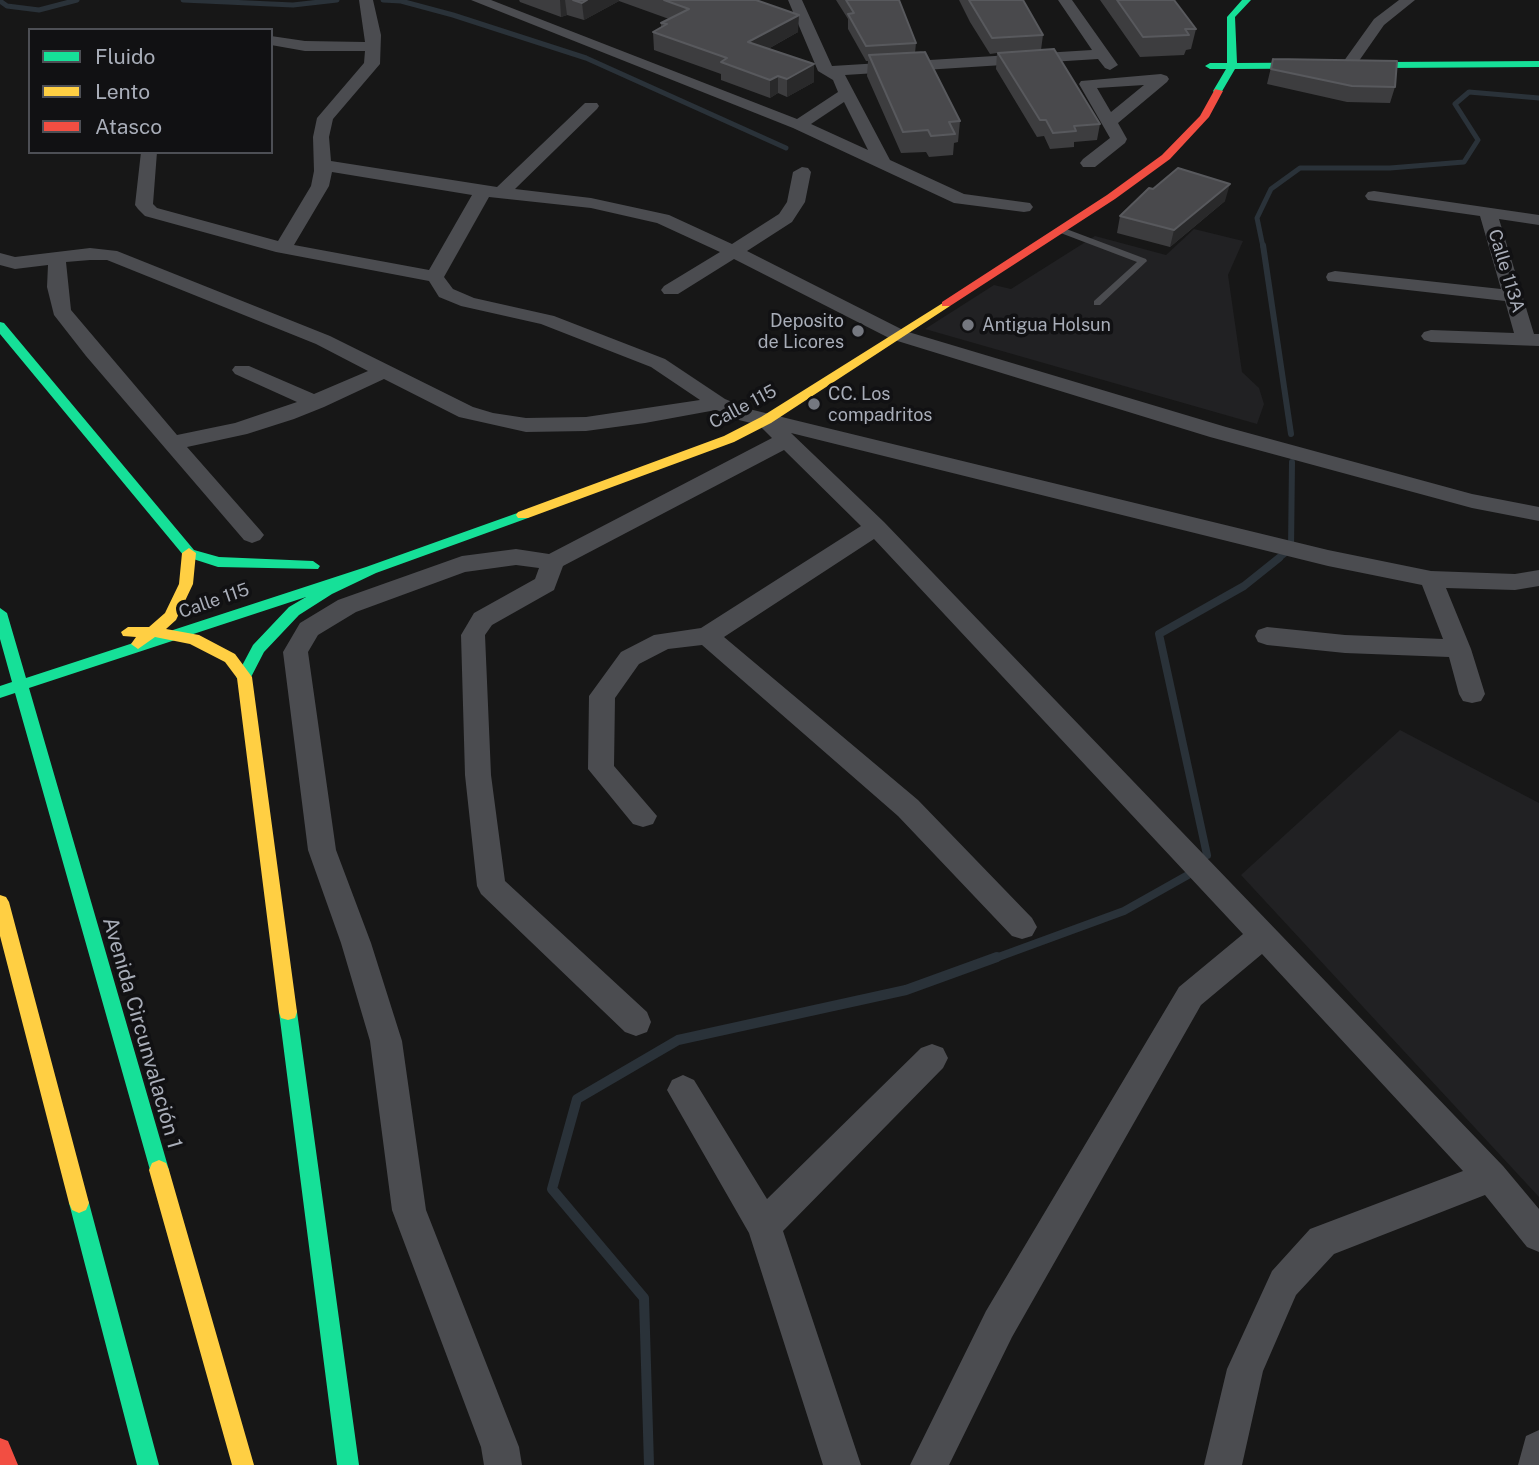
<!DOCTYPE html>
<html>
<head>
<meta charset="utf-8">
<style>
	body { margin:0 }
	#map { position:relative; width:1539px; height:1465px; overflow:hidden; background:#171717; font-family:"Public Sans",sans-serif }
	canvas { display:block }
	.legend { position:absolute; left:28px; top:28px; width:245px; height:126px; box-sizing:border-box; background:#111113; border:2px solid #4d4f55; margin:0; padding:9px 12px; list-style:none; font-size:21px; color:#a8adb8 }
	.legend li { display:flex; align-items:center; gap:14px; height:35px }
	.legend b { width:35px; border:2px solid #4d4f55 }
</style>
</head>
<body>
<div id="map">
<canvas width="1539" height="1465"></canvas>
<ul class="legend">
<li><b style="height:9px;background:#16e098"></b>Fluido</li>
<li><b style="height:9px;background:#ffcf43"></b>Lento</li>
<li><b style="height:9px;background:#f24e42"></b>Atasco</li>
</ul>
</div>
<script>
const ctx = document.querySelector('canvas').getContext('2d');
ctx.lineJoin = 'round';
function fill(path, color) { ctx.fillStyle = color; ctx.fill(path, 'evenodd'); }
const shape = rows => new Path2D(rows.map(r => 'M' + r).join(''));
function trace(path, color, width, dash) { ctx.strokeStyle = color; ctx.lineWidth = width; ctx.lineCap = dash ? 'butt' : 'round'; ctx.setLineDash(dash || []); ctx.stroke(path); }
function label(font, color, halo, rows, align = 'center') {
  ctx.font = font + ' "Public Sans",sans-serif'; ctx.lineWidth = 7; ctx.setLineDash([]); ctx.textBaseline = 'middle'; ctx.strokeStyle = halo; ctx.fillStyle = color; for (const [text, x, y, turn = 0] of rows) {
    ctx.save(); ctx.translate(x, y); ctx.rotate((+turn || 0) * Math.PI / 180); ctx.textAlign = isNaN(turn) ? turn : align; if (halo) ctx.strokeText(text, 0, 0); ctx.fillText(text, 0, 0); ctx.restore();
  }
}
fill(shape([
	[1194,229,1243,241,1228,275,1242,372,1259,388,1264,404,1257,424,925,329,994,285,1011,289,1095,236,1166,255],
	[1400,730,1539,803,1539,1197,1241,875]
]), '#212123');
trace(shape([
	[183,0,293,5,337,0],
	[383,0,401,1,453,15,586,58,786,148],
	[0,1,7,6,39,10,77,0],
	[1263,247,1257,218,1271,189,1300,168,1390,168,1464,162,1478,140,1455,104,1469,92,1539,98]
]), '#2a3239', 5);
trace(shape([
	[1263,245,1291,434],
	[1277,560,1291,549,1292,462]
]), '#2a3239', 6);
trace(shape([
	[1207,855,1159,634,1244,586,1279,558],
	[993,959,1124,911,1188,875]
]), '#2a3239', 8);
trace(shape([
	[649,1465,644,1298,552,1189,577,1099,678,1040,906,990,997,957]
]), '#2a3239', 10);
fill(shape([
	[1061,227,1146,259,1147,261,1100,305,1094,305,1094,301,1137,262,1058,232,1057,230,1061,227]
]), '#4b4c50');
fill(shape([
	[359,0,373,0,381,35,380,64,333,119,329,137,331,161,497,187,585,103,597,103,599,106,597,109,515,189,591,198,669,215,732,244,779,214,787,202,793,172,802,167,808,168,811,172,805,202,792,222,747,251,905,331,1226,427,1472,494,1539,507,1539,521,1472,508,1210,437,891,339,734,259,678,294,664,294,661,290,664,286,720,252,657,223,591,208,489,197,444,277,453,289,474,298,554,316,665,359,725,399,749,409,1328,550,1431,571,1515,574,1539,570,1539,586,1515,590,1446,588,1471,649,1485,694,1481,701,1472,703,1463,701,1459,694,1449,657,1345,653,1267,645,1258,642,1255,636,1258,630,1267,627,1345,635,1443,639,1422,585,1328,566,791,433,884,522,1503,1166,1539,1209,1539,1252,1527,1247,1485,1195,1334,1254,1296,1295,1263,1371,1242,1465,1204,1465,1227,1369,1272,1271,1310,1229,1463,1171,1262,954,1201,1005,1012,1337,949,1465,910,1465,986,1311,1179,987,1243,934,874,539,724,637,918,800,1032,918,1037,927,1032,936,1022,939,1012,936,898,816,702,645,668,649,639,664,615,698,614,766,657,816,653,824,643,827,633,824,588,769,589,696,621,652,654,635,701,628,861,526,784,450,563,566,554,590,492,625,485,635,491,775,505,881,647,1012,651,1022,647,1032,636,1036,625,1032,481,894,477,886,465,775,461,635,474,613,535,579,539,568,516,565,465,572,356,612,318,635,308,652,336,850,371,943,402,1041,426,1210,519,1447,522,1465,484,1465,481,1447,392,1210,370,1041,341,943,308,850,283,652,300,623,338,600,462,556,516,549,549,554,772,438,759,425,735,419,716,410,645,423,586,431,526,432,459,417,384,379,324,407,294,419,247,434,187,447,260,530,264,535,260,540,252,543,244,540,86,356,54,315,47,287,48,265,15,269,0,265,0,253,15,257,90,248,117,251,330,336,473,407,493,413,526,418,586,417,700,400,651,367,541,324,461,306,439,297,429,281,276,252,145,216,138,209,135,205,141,152,157,152,153,204,157,208,278,241,311,186,314,171,313,137,317,118,364,63,365,51,305,51,271,45,271,36,305,41,365,42,359,0],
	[332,172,472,195,429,270,294,245,329,186,332,172],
	[90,260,107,260,316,344,368,371,314,394,249,366,235,366,232,370,235,374,297,402,235,423,177,435,71,310,66,262,90,260],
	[471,0,491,0,797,119,838,92,833,80,818,71,788,0,802,0,832,66,1092,50,1058,0,1072,0,1118,65,1110,70,1105,68,1098,59,845,75,890,160,964,194,1030,203,1033,207,1030,211,1024,212,954,203,793,128,471,0],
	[844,102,868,150,811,124,844,102],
	[1399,0,1415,0,1384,25,1354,68,1344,68,1341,65,1374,19,1399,0],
	[1161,74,1167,76,1169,79,1167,82,1118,123,1127,139,1125,143,1095,167,1083,167,1080,163,1083,159,1110,138,1079,84,1081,81,1161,74],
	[1144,85,1111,112,1097,88,1144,85],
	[1374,191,1539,215,1539,225,1499,219,1534,334,1539,334,1539,346,1431,342,1424,340,1421,336,1424,332,1431,330,1514,333,1505,301,1328,281,1326,277,1328,273,1335,271,1501,289,1480,216,1368,200,1365,196,1368,192,1374,191],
	[932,1044,943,1048,948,1058,943,1068,783,1231,861,1465,823,1465,749,1233,667,1090,672,1080,683,1075,694,1080,767,1199,921,1048,932,1044],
	[1539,1430,1539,1465,1518,1465,1526,1436,1539,1430]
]), '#4b4c50');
fill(shape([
	[1242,0,1251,0,1235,17,1237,63,1539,61,1539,67,1235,69,1221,93,1215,93,1213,91,1226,69,1210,69,1205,66,1210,63,1227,63,1227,17,1242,0],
	[0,322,4,323,194,550,219,557,313,561,320,566,318,569,218,567,184,556,0,334,0,322],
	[523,511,528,512,530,515,528,518,376,573,332,594,299,615,264,652,249,681,244,683,236,677,253,645,289,607,306,597,29,688,169,1170,166,1177,159,1180,152,1177,15,693,0,698,0,686,12,682,0,639,0,608,7,613,26,678,366,567,523,511],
	[288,1004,295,1006,297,1012,359,1465,337,1465,279,1012,281,1006,288,1004],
	[79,1193,86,1196,89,1203,159,1465,137,1465,69,1203,72,1196,79,1193]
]), '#16e098');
fill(shape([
	[946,301,950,302,950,306,771,423,734,442,528,518,518,518,516,515,518,512,724,436,761,417,946,301],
	[189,548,196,553,193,584,176,620,166,629,199,635,235,654,252,677,297,1012,295,1018,288,1020,281,1018,279,1012,237,678,225,662,190,644,155,637,138,649,131,644,136,637,123,636,121,632,128,627,149,627,165,613,179,584,182,553,189,548],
	[0,895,6,897,9,902,89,1203,86,1210,79,1213,72,1210,69,1203,0,936,0,895],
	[159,1160,166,1163,169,1170,254,1465,232,1465,149,1170,152,1163,159,1160]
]), '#ffcf43');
fill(shape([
	[1215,89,1223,91,1209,117,1170,159,1115,199,950,306,942,306,942,302,1107,195,1162,155,1200,116,1215,89],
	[0,1438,8,1441,18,1465,0,1465,0,1438]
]), '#f24e42');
fill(shape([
	[519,0,756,0,798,32,768,49,814,64,814,82,787,97,778,93,770,98,721,80,721,74,654,50,653,32,661,28,661,23,669,19,619,1,584,20,567,15,561,17,520,2],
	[836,0,899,0,916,43,915,53,960,121,958,142,954,143,953,155,929,157,926,152,901,153,867,76,868,61,866,61,848,29,848,19],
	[959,0,1023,0,1043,35,1041,50,1100,124,1097,140,1074,142,1074,147,1050,149,1044,136,1037,137,996,69,997,53,990,54,970,22],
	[1100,0,1174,0,1196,29,1191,49,1186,50,1184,55,1140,57],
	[1273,59,1395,87,1390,103,1347,102,1267,84],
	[1225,201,1170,247,1117,233,1120,216]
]), '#3d3d3f');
fill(shape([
	[560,0,565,0,567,15,561,17],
	[587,0,619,0,619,1,584,20,582,3],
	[799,15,798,32,748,60,748,42],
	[814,64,814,82,787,97,787,79],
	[778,76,778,93,770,98,770,80],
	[1230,184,1225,201,1170,247,1174,230]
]), '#29292a');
const building = shape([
	[573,0,587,0,582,3,573,0],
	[664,0,756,0,799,15,748,42,814,64,787,79,778,76,770,80,721,62,727,58,653,32,667,24,661,23,689,9,664,0],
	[846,0,899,0,916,43,866,46,848,14,854,13,846,0],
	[969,0,1023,0,1043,35,992,38,969,0],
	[1117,0,1174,0,1196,29,1185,29,1189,35,1143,37,1117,0],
	[1054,49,1100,124,1074,126,1076,131,1053,133,1046,120,1040,120,998,53,1054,49],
	[925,52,960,121,949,122,955,134,931,136,928,130,903,132,869,55,925,52],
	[1273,59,1397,61,1395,87,1352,86,1271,69,1273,59],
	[1178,168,1230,184,1174,230,1120,216,1149,188,1153,189,1178,168]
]);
fill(building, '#49494c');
trace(building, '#58595d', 2);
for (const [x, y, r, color] of [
	[968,325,7,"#757880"],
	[858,331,7,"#757880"],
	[814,404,7,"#757880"]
]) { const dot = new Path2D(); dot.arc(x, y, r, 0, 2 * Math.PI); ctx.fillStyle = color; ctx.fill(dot); trace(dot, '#111113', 2.5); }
label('18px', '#a8adb8', '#111113', [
	["Calle 113A",1506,271,73],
	["Calle 115",743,407,-28],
	["Calle 115",214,601,-19]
]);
label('18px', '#a8adb8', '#111113', [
	["Deposito",844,321,"right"],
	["de Licores",844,342,"right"],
	["Antigua Holsun",982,325],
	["CC. Los",828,394],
	["compadritos",828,415]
], 'left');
label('21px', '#a8adb8', '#111113', [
	["Avenida Circunvalación 1",142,1033,74]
]);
</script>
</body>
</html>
